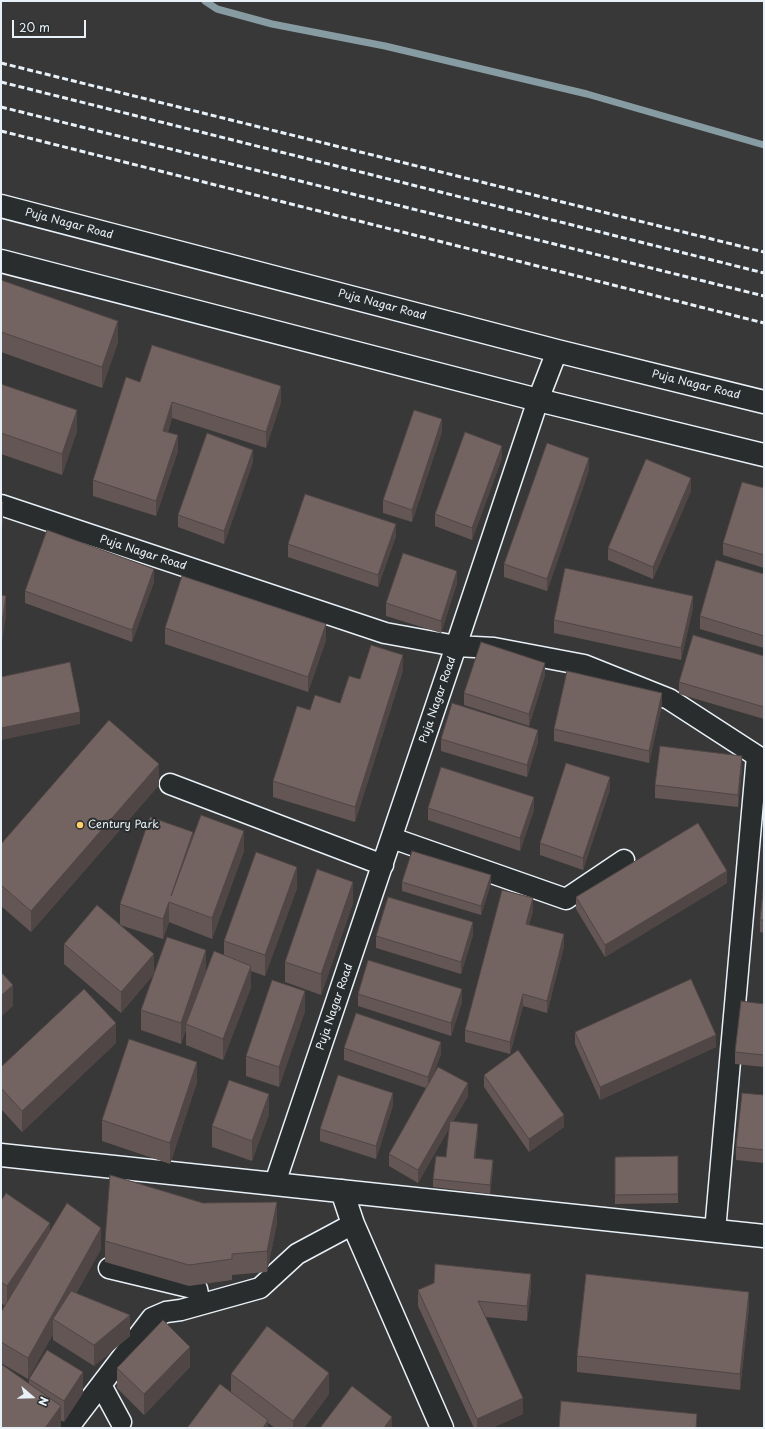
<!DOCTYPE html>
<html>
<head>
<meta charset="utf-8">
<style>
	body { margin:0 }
	#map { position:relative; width:765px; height:1429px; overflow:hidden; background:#393838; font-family:"Playpen Sans",sans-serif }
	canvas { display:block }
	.frame { position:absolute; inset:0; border:2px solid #e8f1f8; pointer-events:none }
	.north { position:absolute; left:12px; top:1377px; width:40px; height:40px; -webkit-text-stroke:3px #2a2d2e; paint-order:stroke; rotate:110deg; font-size:11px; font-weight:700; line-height:16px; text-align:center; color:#e8f1f8 }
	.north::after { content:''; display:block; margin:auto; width:14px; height:18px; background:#e8f1f8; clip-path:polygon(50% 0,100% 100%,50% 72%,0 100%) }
	.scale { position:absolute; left:12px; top:20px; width:74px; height:18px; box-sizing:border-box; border:2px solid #e8f1f8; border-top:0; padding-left:5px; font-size:12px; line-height:14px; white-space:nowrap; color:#e8f1f8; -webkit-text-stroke:3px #2a2d2e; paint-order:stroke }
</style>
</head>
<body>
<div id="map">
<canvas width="765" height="1429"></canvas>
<div class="frame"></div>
<div class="north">N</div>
<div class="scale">20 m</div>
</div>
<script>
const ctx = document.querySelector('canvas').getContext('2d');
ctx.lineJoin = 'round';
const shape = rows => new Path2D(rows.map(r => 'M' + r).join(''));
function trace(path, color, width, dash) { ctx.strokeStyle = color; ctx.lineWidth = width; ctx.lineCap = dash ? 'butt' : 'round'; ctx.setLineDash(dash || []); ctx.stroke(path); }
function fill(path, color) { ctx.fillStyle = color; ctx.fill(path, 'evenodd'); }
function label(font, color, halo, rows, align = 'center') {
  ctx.font = font + ' "Playpen Sans",sans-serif'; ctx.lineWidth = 4; ctx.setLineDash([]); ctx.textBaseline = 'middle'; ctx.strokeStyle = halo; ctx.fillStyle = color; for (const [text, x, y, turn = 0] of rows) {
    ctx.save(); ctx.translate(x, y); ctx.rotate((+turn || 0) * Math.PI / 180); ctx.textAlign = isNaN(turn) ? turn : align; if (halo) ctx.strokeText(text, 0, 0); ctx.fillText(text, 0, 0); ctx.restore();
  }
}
trace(shape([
	[205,1,217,9,272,24,385,46,587,94,764,145]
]), '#879ca2', 7);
const street = shape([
	[557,351,538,400,456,646,494,648,584,665,669,699,757,756,715,1231],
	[1,505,385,633,456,646,275,1183],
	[170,784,383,865],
	[392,838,566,899,624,860],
	[109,1268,197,1289,200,1304],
	[101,1385,121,1422],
	[68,1428,152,1318,166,1312,181,1310,260,1288,297,1254,353,1224]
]);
const secondary = shape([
	[1,206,557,351,764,402],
	[1,261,538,400,764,455],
	[1,1155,764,1236],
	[342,1191,353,1224,442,1428]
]);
trace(street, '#e8f1f8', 23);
trace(secondary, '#e8f1f8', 25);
trace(street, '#2a2d2e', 20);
trace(secondary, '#2a2d2e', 22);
trace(shape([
	[1,63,764,252],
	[1,82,764,273],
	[1,107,764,296],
	[1,131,764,323]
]), '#e8f1f8', 3, [6, 3]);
fill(shape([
	[1,280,118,342,102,388,1,352],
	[140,382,281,402,266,448,172,418,168,432,178,451,156,516,93,496,93,480],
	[1,384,77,431,62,475,1,454],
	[442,432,412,522,383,513,383,500],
	[502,458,472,540,435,526,435,514],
	[253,462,224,544,178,527,178,515],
	[589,470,547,591,504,577,504,564],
	[764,488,764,568,723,555,723,543],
	[691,491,653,579,608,560,608,548],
	[396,536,378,587,288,557,288,544],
	[764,574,764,648,700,629,700,616],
	[154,582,132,642,25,603,25,591],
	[457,583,441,633,386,616,386,603],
	[693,608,681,660,554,633,554,620],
	[165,628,326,640,308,692,165,644],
	[764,656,764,719,679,694,679,682],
	[403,670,355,822,273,797,273,781,310,710,340,703,360,679],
	[545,675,529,726,464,705,464,693],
	[662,705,649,763,554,741,554,729],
	[441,739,538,742,527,777,441,751],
	[742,768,738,807,655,798,655,785],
	[159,785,31,932,1,906,1,844],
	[610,789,583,870,540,855,540,843],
	[428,808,534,810,520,851,428,820],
	[193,837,244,851,212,939,169,922,163,939,120,925,120,904],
	[402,882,491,883,481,915,402,891],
	[764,882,764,933,760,932,760,920],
	[727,883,605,957,576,909,576,897],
	[297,888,265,976,251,971,251,987,223,1060,186,1045,186,1029,181,1044,141,1030,141,1010,206,971,224,955,224,941],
	[353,903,321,995,285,982,285,962],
	[533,911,529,925,564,946,547,1013,523,1006,510,1054,465,1042,465,1030],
	[473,935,461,974,376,948,376,936],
	[64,944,154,974,121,1013,64,964],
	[358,994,462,1002,451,1036,358,1006],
	[764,1004,764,1067,735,1064,735,1052],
	[305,1011,279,1087,246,1076,246,1056],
	[575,1032,716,1047,600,1100,575,1044],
	[116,1043,22,1132,1,1109,1,1067],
	[344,1048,441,1054,433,1076,468,1096,453,1121,478,1133,475,1158,493,1168,490,1194,433,1187,433,1179,446,1157,449,1128,418,1183,389,1166,389,1154,426,1088,344,1060],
	[484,1075,564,1127,529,1152,484,1087],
	[197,1082,170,1164,102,1141,102,1120],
	[764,1095,764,1163,736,1160,736,1147],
	[393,1105,376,1159,320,1141,320,1129],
	[269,1114,252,1161,212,1147,212,1126],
	[678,1156,678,1203,615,1204,615,1157],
	[1,1201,50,1231,101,1249,76,1293,130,1336,94,1366,53,1340,53,1334,28,1379,1,1363,1,1312,5,1306,1,1303],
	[203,1203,277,1223,267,1272,232,1275,232,1280,189,1286,105,1262,105,1241],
	[531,1289,527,1321,486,1317,523,1414,492,1428,474,1428,418,1306,418,1290],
	[749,1307,740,1390,577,1372,577,1356],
	[190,1367,144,1415,117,1388,117,1368],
	[231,1374,329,1394,304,1428,275,1428,268,1423,268,1428,231,1392],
	[29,1379,83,1393,64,1422,61,1420,61,1427,60,1428,1,1428,29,1384]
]), '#635654');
fill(shape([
	[118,321,118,342,102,388,102,367],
	[281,386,281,402,266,448,266,432],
	[172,402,172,418,163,446,163,431],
	[77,410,77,431,62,475,62,454],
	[442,419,442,432,412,522,412,510],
	[178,435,178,451,156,516,156,501],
	[502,446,502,458,472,540,472,528],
	[253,450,253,462,224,544,224,531],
	[589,458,589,470,547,591,547,579],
	[691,478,691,491,653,579,653,567],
	[3,502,3,523,1,535,1,514],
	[396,524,396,536,378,587,378,575],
	[154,569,154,582,132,642,132,630],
	[457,571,457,583,441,633,441,621],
	[6,596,6,616,1,649,1,629],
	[693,596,693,608,681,660,681,648],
	[326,624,326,640,308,692,308,677],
	[403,655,403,670,355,822,355,807],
	[545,663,545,675,529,726,529,714],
	[662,693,662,705,649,763,649,751],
	[80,712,80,724,1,740,1,728],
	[538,730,538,742,527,777,527,765],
	[742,756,742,768,738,807,738,795],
	[159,764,159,785,31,932,31,911],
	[610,777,610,789,583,870,583,858],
	[534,797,534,810,520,851,520,838],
	[244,831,244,851,212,939,212,918],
	[193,832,193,852,171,896],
	[297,867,297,888,265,976,265,955],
	[727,871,727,883,605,957,605,945],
	[491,875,491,883,481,915,481,906],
	[353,882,353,903,321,995,321,974],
	[533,898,533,911,526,936,526,924],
	[169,902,169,922,163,939,163,919],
	[473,922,473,935,461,974,461,962],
	[564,934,564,946,547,1013,547,1001],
	[206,950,206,971,186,1024,186,1029,181,1044,181,1023],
	[154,954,154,974,121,1013,121,992],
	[251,966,251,987,223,1060,223,1039],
	[13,985,13,1006,1,1017,1,996],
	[462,989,462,1002,451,1036,451,1023],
	[305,991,305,1011,279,1087,279,1067],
	[523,994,523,1006,510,1054,510,1042],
	[116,1023,116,1043,22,1132,22,1111],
	[716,1035,716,1047,600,1100,600,1087],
	[441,1042,441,1054,428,1089,428,1077],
	[197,1062,197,1082,170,1164,170,1143],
	[468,1083,468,1096,418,1183,418,1170],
	[393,1093,393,1105,376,1159,376,1146],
	[269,1094,269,1114,252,1161,252,1141],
	[564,1115,564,1127,529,1152,529,1139],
	[478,1124,478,1133,474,1166,474,1158],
	[493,1160,493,1168,490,1194,490,1185],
	[277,1202,277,1223,267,1272,267,1251],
	[50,1223,50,1244,7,1307,7,1286],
	[101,1228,101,1249,60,1323,53,1319,53,1334,28,1379,28,1358],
	[531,1274,531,1289,527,1321,527,1306],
	[749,1292,749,1307,740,1390,740,1374],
	[130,1315,130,1336,94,1366,94,1345],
	[190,1347,190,1367,144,1415,144,1394],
	[83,1372,83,1393,64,1422,64,1401],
	[329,1373,329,1394,304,1428,293,1428,293,1421],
	[523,1398,523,1414,492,1428,477,1428,477,1419],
	[61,1406,61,1427,60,1428,45,1428],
	[392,1417,392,1428,384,1428],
	[268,1420,268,1428,263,1428]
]), '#504645');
const building = shape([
	[1,280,118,321,102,367,1,332,1,280],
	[152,345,281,386,266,432,172,402,163,431,178,435,156,501,93,480,126,377,140,382,152,345],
	[1,384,77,410,62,454,1,433,1,384],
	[414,410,442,419,412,510,383,500,414,410],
	[465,432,502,446,472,528,435,514,465,432],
	[207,433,253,450,224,531,178,515,207,433],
	[547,443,589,458,547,579,504,564,547,443],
	[646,459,691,478,653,567,608,548,646,459],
	[742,482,764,488,764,555,723,543,742,482],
	[305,494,396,524,378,575,288,544,305,494],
	[1,502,3,502,1,514,1,502],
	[47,530,154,569,132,630,25,591,47,530],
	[403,553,457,571,441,621,386,603,403,553],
	[716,560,764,574,764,636,700,616,716,560],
	[565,568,693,596,681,648,554,620,565,568],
	[182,576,326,624,308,677,165,628,182,576],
	[1,595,6,596,1,629,1,595],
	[693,635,764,656,764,707,679,682,693,635],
	[481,642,545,663,529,714,464,693,481,642],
	[371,645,403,655,355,807,273,781,297,706,310,710,315,695,340,703,349,676,360,679,371,645],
	[70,662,80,712,1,728,1,677,70,662],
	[567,671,662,693,649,751,554,729,567,671],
	[452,703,538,730,527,765,441,739,452,703],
	[109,720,159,764,31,911,1,885,1,844,109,720],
	[660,746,742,756,738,795,655,785,660,746],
	[566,763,610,777,583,858,540,843,566,763],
	[441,767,534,797,520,838,428,808,441,767],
	[201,815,244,831,212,918,169,902,163,919,120,904,150,817,193,832,171,896,201,815],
	[698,823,727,871,605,945,576,897,698,823],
	[412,851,491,875,481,906,402,882,412,851],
	[256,852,297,867,265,955,224,941,256,852],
	[317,869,353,882,321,974,285,962,317,869],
	[764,882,764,920,760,920,764,882],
	[502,890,533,898,526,924,564,934,547,1001,523,994,510,1042,465,1030,502,890],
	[388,897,473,922,461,962,376,936,388,897],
	[97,905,154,954,121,992,64,944,97,905],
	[167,937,206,950,181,1023,141,1010,167,937],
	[214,951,251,966,223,1039,186,1024,214,951],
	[368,960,462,989,451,1023,358,994,368,960],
	[1,972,13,985,1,996,1,972],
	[691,979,716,1035,600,1087,575,1032,691,979],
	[272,980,305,991,279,1067,246,1056,272,980],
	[84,989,116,1023,22,1111,1,1088,1,1067,84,989],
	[741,1001,764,1004,764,1055,735,1052,741,1001],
	[356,1013,441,1042,428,1077,344,1048,356,1013],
	[129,1039,197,1062,170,1143,102,1120,129,1039],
	[518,1050,564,1115,529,1139,484,1075,518,1050],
	[438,1067,468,1083,418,1170,389,1154,438,1067],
	[338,1075,393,1093,376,1146,320,1129,338,1075],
	[229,1080,269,1094,252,1141,212,1126,229,1080],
	[742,1093,764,1095,764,1150,736,1147,742,1093],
	[450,1121,478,1124,474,1158,493,1160,490,1185,433,1179,436,1156,446,1157,450,1121],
	[678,1156,678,1194,615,1195,615,1157,678,1156],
	[110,1175,203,1203,277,1202,267,1251,232,1254,232,1259,189,1265,105,1241,110,1175],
	[6,1193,50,1223,7,1286,1,1282,1,1201,6,1193],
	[67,1203,101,1228,28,1358,1,1342,1,1312,67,1203],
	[435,1264,531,1274,527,1306,478,1301,523,1398,477,1419,418,1290,434,1283,435,1264],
	[586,1274,749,1292,740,1374,577,1356,586,1274],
	[71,1291,130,1315,94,1345,53,1319,71,1291],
	[163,1320,190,1347,144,1394,117,1368,163,1320],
	[267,1326,329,1373,293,1421,231,1374,267,1326],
	[47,1350,83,1372,64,1401,29,1379,47,1350],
	[1,1364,61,1406,45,1428,1,1428,1,1364],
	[220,1384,268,1420,263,1428,187,1428,220,1384],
	[352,1386,392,1417,384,1428,320,1428,352,1386],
	[561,1401,697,1414,696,1428,559,1428,561,1401]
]);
fill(building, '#736462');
trace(building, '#504645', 1);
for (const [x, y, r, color] of [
	[80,825,4,"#ffd166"]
]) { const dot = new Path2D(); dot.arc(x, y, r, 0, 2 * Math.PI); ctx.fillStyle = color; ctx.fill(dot); trace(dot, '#2a2d2e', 1.5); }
label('11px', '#e8f1f8', '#2a2d2e', [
	["Puja Nagar Road",69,224,15],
	["Puja Nagar Road",382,305,15],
	["Puja Nagar Road",696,385,14],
	["Puja Nagar Road",143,553,18],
	["Puja Nagar Road",438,700,-71],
	["Puja Nagar Road",335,1007,-71]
]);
label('11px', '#e8f1f8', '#2a2d2e', [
	["Century Park",88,825]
], 'left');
</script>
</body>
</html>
